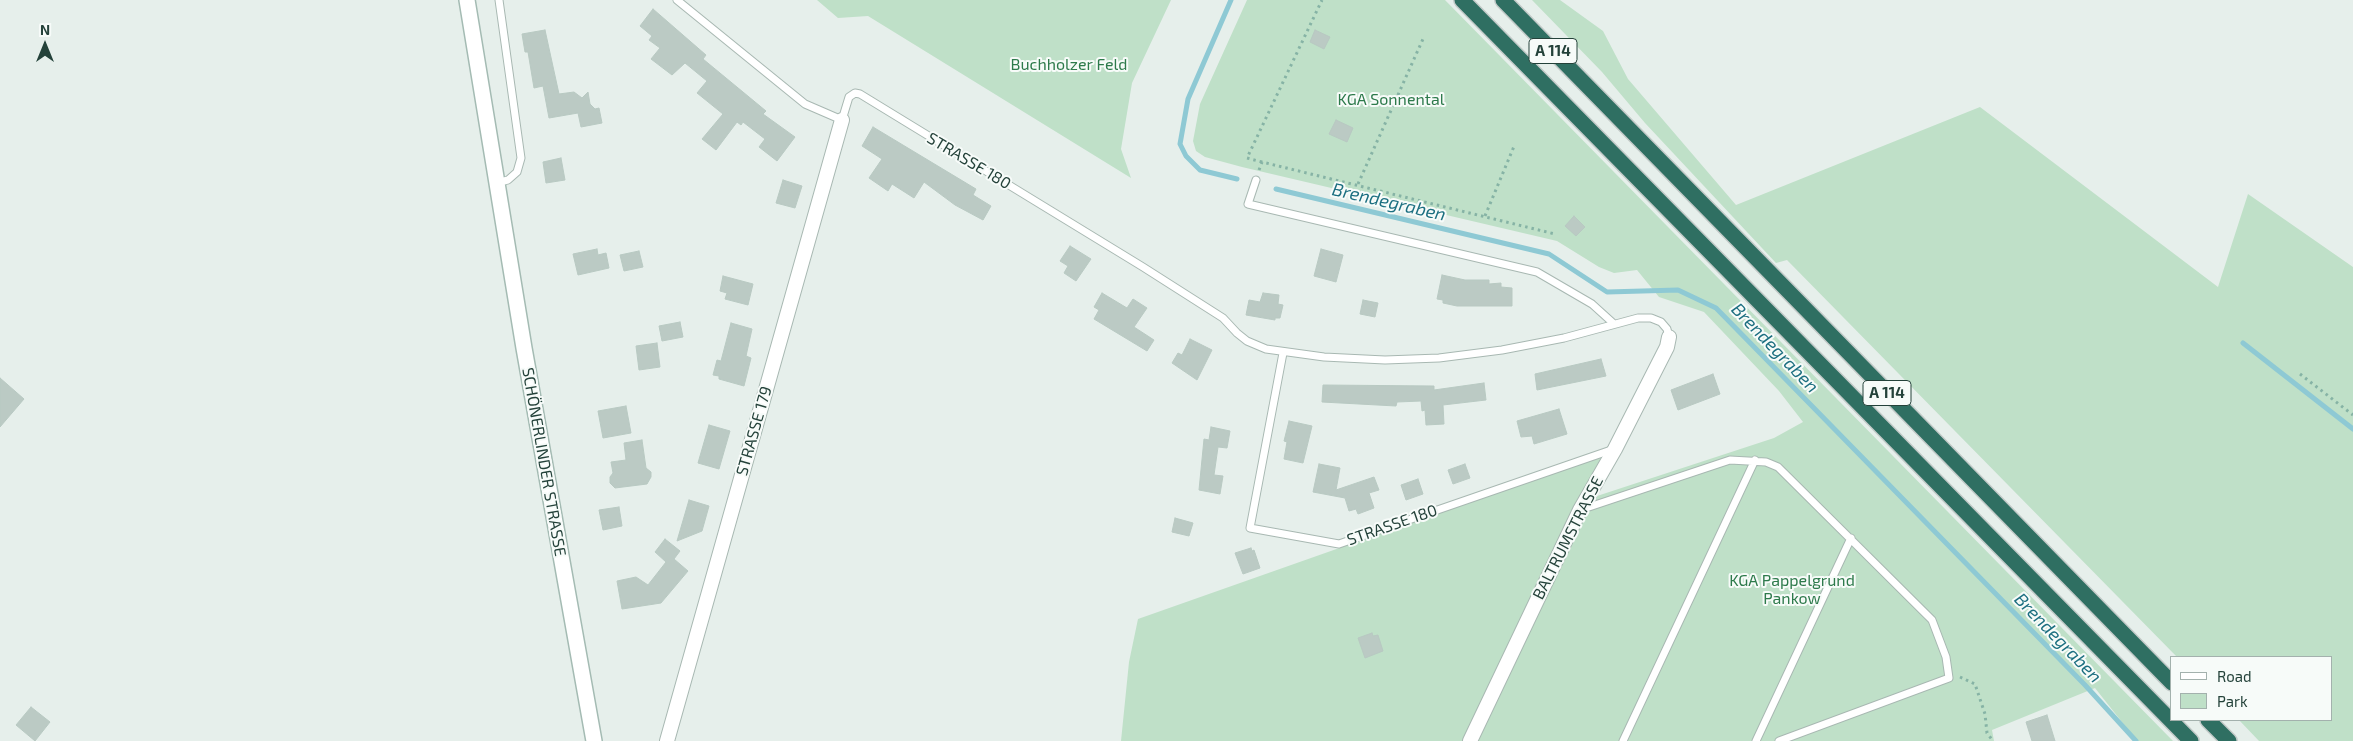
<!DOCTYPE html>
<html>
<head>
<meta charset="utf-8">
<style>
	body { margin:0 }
	#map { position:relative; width:2353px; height:741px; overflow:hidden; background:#e6efeb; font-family:"Exo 2",sans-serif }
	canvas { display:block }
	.legend { position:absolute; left:2170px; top:656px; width:162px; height:65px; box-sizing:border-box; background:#f7fbf9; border:1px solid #a3b1ad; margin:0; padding:6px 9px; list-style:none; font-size:15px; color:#24423a }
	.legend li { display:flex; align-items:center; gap:10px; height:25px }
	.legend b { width:25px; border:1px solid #a3b1ad }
	.north { position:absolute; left:20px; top:20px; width:50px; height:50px; -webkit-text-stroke:4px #f7fbf9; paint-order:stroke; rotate:0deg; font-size:14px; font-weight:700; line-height:20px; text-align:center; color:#24423a }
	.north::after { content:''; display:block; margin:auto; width:18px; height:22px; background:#24423a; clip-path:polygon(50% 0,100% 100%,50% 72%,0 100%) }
</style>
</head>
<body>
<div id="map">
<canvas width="2353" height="741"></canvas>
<ul class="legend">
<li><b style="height:6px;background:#fff"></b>Road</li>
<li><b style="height:14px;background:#bfe0c8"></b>Park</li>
</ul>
<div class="north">N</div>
</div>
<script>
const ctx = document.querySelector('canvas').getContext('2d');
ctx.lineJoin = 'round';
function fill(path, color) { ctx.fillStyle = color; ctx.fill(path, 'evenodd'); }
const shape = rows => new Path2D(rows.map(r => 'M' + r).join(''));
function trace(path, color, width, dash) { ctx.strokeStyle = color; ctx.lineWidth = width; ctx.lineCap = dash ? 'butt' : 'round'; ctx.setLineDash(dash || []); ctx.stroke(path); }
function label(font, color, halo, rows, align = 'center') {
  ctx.font = font + ' "Exo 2",sans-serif'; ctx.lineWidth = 4; ctx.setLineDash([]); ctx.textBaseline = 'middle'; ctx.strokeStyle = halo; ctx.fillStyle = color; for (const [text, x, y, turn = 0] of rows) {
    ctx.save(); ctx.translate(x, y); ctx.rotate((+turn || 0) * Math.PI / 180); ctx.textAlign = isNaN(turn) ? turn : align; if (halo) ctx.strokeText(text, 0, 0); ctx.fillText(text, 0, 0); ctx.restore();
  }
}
fill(shape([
	[817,0,1171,0,1132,83,1121,149,1131,178,868,16,838,18],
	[1247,0,1445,0,2173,741,2137,741,2095,688,1992,730,1994,741,1478,741,1594,497,1774,438,1803,422,1779,391,1704,312,1659,297,1637,270,1614,273,1599,267,1557,241,1242,167,1205,157,1196,151,1193,141,1200,104],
	[1532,0,1560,0,1603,31,1628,79,1736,205,1980,107,2218,287,2248,194,2353,267,2353,741,2259,741,2239,720,2332,720,2332,657,2177,657,1787,260,1776,263,1645,123,1602,72],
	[1603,455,1463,741,1121,741,1129,662,1138,619]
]), '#bfe0c8');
trace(shape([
	[1231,0,1188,99,1180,144,1186,156,1200,170,1237,179],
	[1276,189,1549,254,1607,292,1678,290,1716,308,2085,685,2136,741],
	[2243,343,2353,429]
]), '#8ec9d4', 5);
const building = shape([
	[653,9,706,55,703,59,766,111,763,114,795,137,777,161,759,147,765,139,743,122,741,125,737,122,716,150,702,139,723,114,697,93,707,81,685,63,672,75,651,59,660,48,649,40,652,36,640,26,653,9],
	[545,30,559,94,574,92,582,98,588,92,590,104,595,109,599,108,602,123,581,127,578,113,549,118,543,86,534,88,528,52,525,52,522,34,545,30],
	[1315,30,1330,37,1324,49,1310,42,1315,30],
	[1336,120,1353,128,1347,142,1329,134,1336,120],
	[873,127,976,189,973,195,991,206,983,220,955,205,924,182,914,198,892,184,888,191,869,178,882,159,862,146,873,127],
	[561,158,565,180,546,183,543,162,561,158],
	[783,180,802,186,795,208,776,203,783,180],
	[1574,216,1585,227,1576,236,1565,226,1574,216],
	[1070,246,1091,259,1076,281,1064,273,1068,266,1060,261,1070,246],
	[597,249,598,255,606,253,609,268,578,275,573,254,597,249],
	[1321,249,1343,255,1336,282,1314,276,1321,249],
	[639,251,643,267,624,271,620,255,639,251],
	[1442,275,1465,280,1489,280,1489,284,1501,283,1501,287,1512,288,1512,306,1457,306,1443,303,1443,300,1437,299,1442,275],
	[723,276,753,284,748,305,725,299,727,293,720,291,723,276],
	[1102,293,1127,308,1133,299,1147,308,1134,327,1154,340,1147,351,1094,319,1099,310,1094,307,1102,293],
	[1263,293,1279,295,1278,304,1283,305,1280,318,1275,318,1275,320,1246,315,1249,300,1260,302,1263,293],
	[1363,300,1378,303,1375,317,1360,314,1363,300],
	[680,322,683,337,662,341,659,326,680,322],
	[731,323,752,329,746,356,751,358,744,386,719,379,719,376,713,375,717,360,721,361,731,323],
	[1190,339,1212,350,1197,380,1172,363,1178,353,1182,355,1190,339],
	[657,343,660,367,639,370,636,346,657,343],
	[1601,359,1606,376,1537,390,1535,374,1601,359],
	[1713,374,1720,394,1678,410,1671,390,1713,374],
	[0,378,24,399,0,427,0,378],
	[1484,383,1486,400,1443,405,1444,424,1426,425,1425,410,1422,411,1421,401,1397,402,1396,406,1322,402,1323,385,1434,386,1434,390,1484,383],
	[626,406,631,433,603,438,598,411,626,406],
	[1559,409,1567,434,1534,444,1532,436,1521,437,1517,421,1559,409],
	[1289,421,1312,426,1303,463,1284,459,1287,442,1284,441,1289,421],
	[709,425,730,431,719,469,698,463,709,425],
	[1211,427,1230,431,1227,448,1218,447,1214,475,1223,476,1220,494,1199,490,1204,439,1209,440,1211,427],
	[642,440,646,468,651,472,651,477,647,484,615,488,610,483,610,477,613,473,611,462,626,460,624,443,642,440],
	[1319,464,1340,468,1336,490,1374,477,1379,490,1369,493,1374,508,1358,514,1356,509,1349,511,1345,498,1313,492,1319,464],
	[1465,464,1470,478,1453,484,1448,470,1465,464],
	[1418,479,1423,494,1406,500,1401,485,1418,479],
	[689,500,709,506,702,531,677,541,689,500],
	[619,507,622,526,603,530,599,510,619,507],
	[1175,518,1193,523,1189,536,1172,532,1175,518],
	[665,539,680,551,674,559,688,571,661,603,622,609,617,581,636,577,648,585,666,562,655,552,665,539],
	[1251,548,1252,551,1254,550,1260,568,1243,574,1235,553,1251,548],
	[1372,633,1373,636,1378,635,1383,651,1365,658,1358,638,1372,633],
	[31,707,50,722,35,741,16,725,31,707],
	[2047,715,2055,741,2032,741,2026,722,2047,715]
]);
fill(building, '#bbcac4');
trace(building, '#b8c9c2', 1);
const service = shape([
	[677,0,805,104,842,120,849,97,855,93,860,94,1143,267,1223,318,1237,333,1247,341,1266,349,1324,357,1385,360,1439,358,1502,350,1564,338,1638,318,1651,318,1661,322,1667,329,1669,337],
	[1256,180,1248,204,1537,272,1592,304,1613,323],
	[496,183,508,180,517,172,521,158,499,0],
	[1283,353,1250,528,1339,544,1614,449],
	[1583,509,1730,460,1766,462,1778,467,1932,620,1946,657,1949,678,1779,741],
	[1623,741,1755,460],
	[1756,741,1851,538]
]);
const minor = shape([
	[667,741,842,120],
	[1470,741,1580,510,1615,449,1667,347,1669,337]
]);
const secondary = shape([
	[467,0,524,348,594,741]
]);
const motorway = shape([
	[1462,0,2191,741],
	[1503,0,2172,683],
	[2208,720,2229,741]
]);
trace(service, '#a8b8b2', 9);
trace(minor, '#a8b8b2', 16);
trace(secondary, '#a4bbb3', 18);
trace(motorway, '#c2cac8', 18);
trace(shape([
	[1262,162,1247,158,1322,0],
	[1259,170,1262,162,1555,234],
	[1358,184,1423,39],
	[1485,216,1515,144],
	[2300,374,2353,415],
	[1960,677,1975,684,1985,714,1987,733,1993,741]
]), '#86b3a5', 3, [2.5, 4]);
trace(service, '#fff', 7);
trace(minor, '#fff', 14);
trace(secondary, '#fff', 15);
trace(motorway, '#2f6f62', 15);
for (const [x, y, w] of [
	[1553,51,48],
	[1887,393,48]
]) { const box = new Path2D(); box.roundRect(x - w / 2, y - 12.5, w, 25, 4); ctx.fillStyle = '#f7fbf9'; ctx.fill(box); trace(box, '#24423a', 1); }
label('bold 15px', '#24423a', null, [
	["A 114",1553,51],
	["A 114",1887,393]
]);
label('16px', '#2d7a4b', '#f7fbf9', [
	["Buchholzer Feld",1069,65],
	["KGA Sonnental",1391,100],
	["KGA Pappelgrund",1792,581],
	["Pankow",1792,599]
]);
label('16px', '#24423a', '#f7fbf9', [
	["STRASSE 180",969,161,31],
	["STRASSE 179",754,431,-74],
	["SCHÖNERLINDER STRASSE",544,462,80],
	["STRASSE 180",1392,525,-19],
	["BALTRUMSTRASSE",1568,538,-63]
]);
label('italic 18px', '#1c6f80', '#f7fbf9', [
	["Brendegraben",1389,202,13],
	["Brendegraben",1775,348,46],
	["Brendegraben",2058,638,46]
]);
</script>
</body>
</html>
